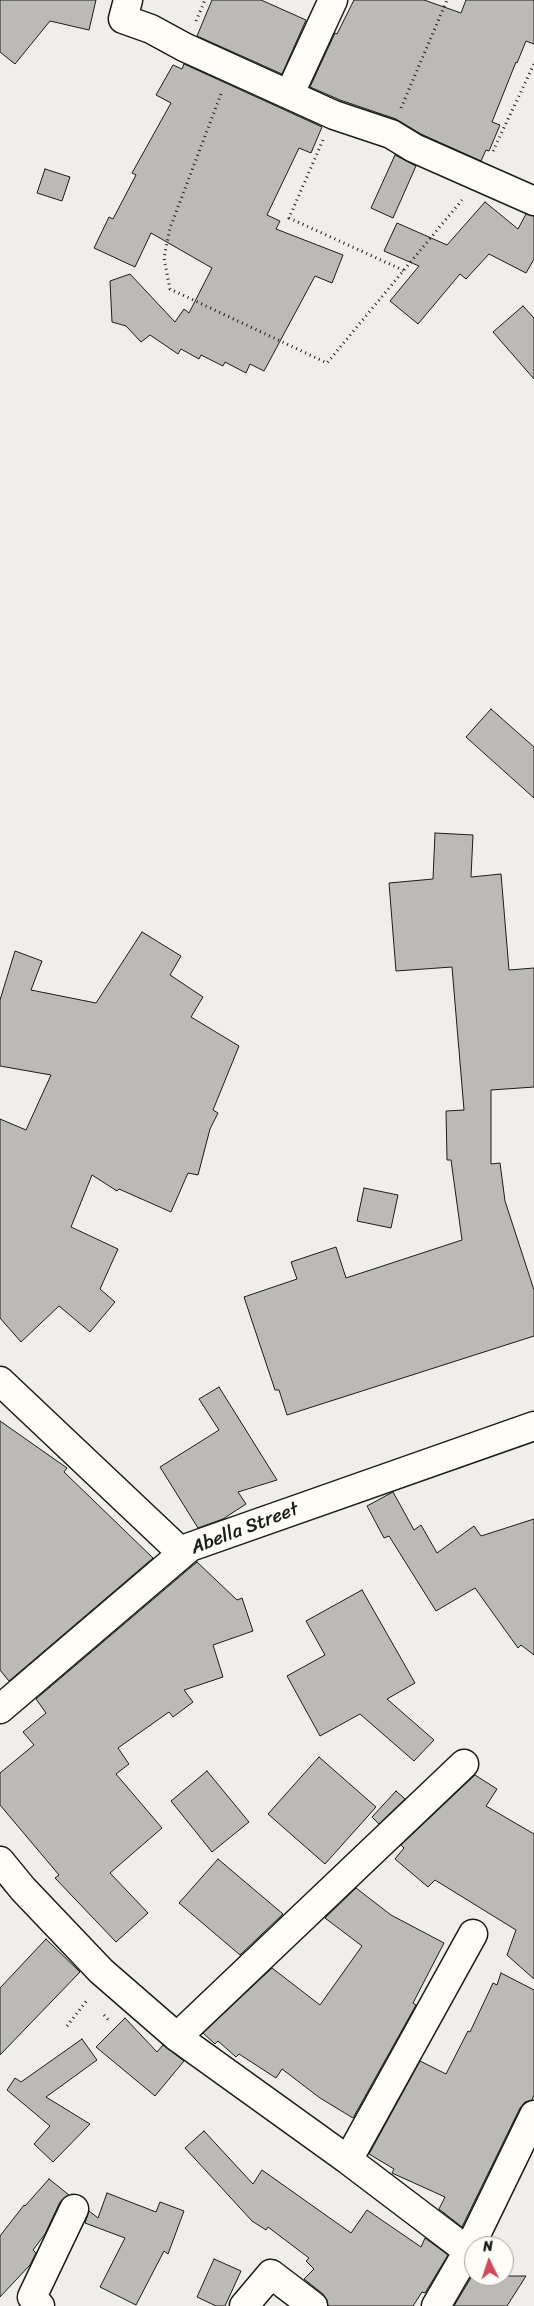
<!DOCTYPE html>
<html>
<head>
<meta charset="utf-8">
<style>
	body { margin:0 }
	#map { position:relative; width:534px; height:2306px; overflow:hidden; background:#f0eeea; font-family:Sriracha,sans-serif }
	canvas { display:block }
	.north { position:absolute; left:464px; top:2236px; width:50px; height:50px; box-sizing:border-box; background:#fdfcf7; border:1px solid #a3a29f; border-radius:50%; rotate:356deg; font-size:14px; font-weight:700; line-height:20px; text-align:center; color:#1c1c1c }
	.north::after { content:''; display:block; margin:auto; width:18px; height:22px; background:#d1495b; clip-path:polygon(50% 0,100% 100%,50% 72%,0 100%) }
</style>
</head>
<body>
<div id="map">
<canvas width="534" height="2306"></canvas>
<div class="north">N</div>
</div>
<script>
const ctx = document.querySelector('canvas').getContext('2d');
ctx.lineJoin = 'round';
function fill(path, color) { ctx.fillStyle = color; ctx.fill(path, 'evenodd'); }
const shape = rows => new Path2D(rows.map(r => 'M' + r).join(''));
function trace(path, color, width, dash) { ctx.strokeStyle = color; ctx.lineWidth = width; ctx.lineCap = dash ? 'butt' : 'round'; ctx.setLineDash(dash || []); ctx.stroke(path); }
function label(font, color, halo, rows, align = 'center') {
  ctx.font = font + ' Sriracha,sans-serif'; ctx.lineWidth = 5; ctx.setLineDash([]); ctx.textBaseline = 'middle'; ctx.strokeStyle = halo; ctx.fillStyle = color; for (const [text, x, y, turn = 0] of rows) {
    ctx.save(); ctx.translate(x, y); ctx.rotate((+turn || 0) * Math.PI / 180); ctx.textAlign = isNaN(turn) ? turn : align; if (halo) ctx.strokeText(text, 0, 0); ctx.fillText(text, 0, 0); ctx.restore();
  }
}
const building = shape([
	[0,0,96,0,89,30,50,21,15,64,0,52,0,0],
	[212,0,261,0,306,20,282,74,197,36,212,0],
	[354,0,424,0,461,13,466,0,534,0,534,44,526,41,517,63,516,62,492,122,500,125,489,151,486,150,481,161,421,134,396,119,340,100,310,87,335,33,337,34,354,0],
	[184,64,322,127,311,153,299,148,267,215,280,221,276,229,343,255,332,283,315,276,264,371,250,364,246,373,225,362,223,366,201,355,199,359,181,349,178,354,150,335,141,342,126,326,112,322,110,281,130,274,175,322,184,309,189,313,212,268,151,233,135,267,94,248,109,217,113,219,136,175,132,173,171,103,156,95,173,65,182,69,184,64],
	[395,155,416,166,393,218,371,208,395,155],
	[45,169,70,177,62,201,37,193,45,169],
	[485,202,518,229,526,214,534,216,534,259,526,273,489,254,466,279,460,274,418,324,390,301,419,266,384,251,397,223,447,245,485,202],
	[523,306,534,318,534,379,493,332,523,306],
	[491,709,534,747,534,798,466,737,491,709],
	[435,833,473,835,471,877,501,874,509,970,534,968,534,1087,491,1090,491,1164,500,1163,505,1201,534,1290,534,1336,287,1415,279,1390,275,1390,244,1297,297,1279,291,1262,336,1247,346,1278,462,1240,451,1160,447,1160,446,1111,464,1110,452,967,396,971,389,883,433,879,435,833],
	[142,932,181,956,170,975,203,997,191,1017,239,1046,213,1110,218,1113,210,1129,198,1175,188,1173,171,1212,119,1189,117,1191,92,1175,71,1227,118,1249,100,1289,115,1302,90,1332,59,1306,21,1342,0,1318,0,1119,26,1130,51,1075,0,1066,0,1000,15,951,42,961,31,990,96,1003,142,932],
	[364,1188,398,1195,391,1228,357,1221,364,1188],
	[219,1387,277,1480,238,1492,246,1504,223,1519,198,1528,160,1467,219,1430,199,1399,219,1387],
	[0,1421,67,1468,64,1472,153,1558,9,1681,0,1670,0,1421],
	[393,1492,414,1530,421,1525,437,1553,474,1526,481,1536,534,1519,534,1655,521,1645,518,1648,475,1588,436,1611,389,1536,384,1538,367,1506,393,1492],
	[197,1562,237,1600,242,1598,253,1631,213,1645,223,1677,184,1690,193,1702,173,1717,169,1712,118,1748,129,1764,116,1774,162,1828,110,1873,148,1913,116,1942,55,1878,59,1875,0,1805,0,1773,34,1745,23,1732,46,1713,36,1699,197,1562],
	[362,1590,415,1683,387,1699,434,1740,414,1761,360,1714,320,1736,287,1676,325,1655,306,1621,362,1590],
	[319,1757,376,1807,325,1864,268,1814,319,1757],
	[207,1771,249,1822,212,1852,171,1801,207,1771],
	[475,1775,497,1789,486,1806,534,1834,534,1979,507,1955,516,1930,435,1880,428,1887,395,1859,404,1848,401,1845,475,1775],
	[396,1791,405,1799,379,1824,372,1817,396,1791],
	[218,1859,283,1914,240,1955,179,1903,218,1859],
	[356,1888,391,1915,444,1943,413,2003,416,2005,353,2118,320,2098,282,2069,276,2078,239,2054,236,2057,218,2041,215,2044,203,2033,272,1968,320,2005,362,1946,325,1918,356,1888],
	[46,1939,80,1972,0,2055,0,1988,46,1939],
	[501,1973,534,1990,534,2095,532,2100,525,2102,520,2108,462,2227,439,2209,445,2197,392,2173,394,2169,369,2154,420,2061,446,2074,468,2031,470,2032,493,1983,497,1985,501,1973],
	[125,2018,157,2052,163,2045,184,2061,155,2096,96,2047,125,2018],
	[82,2039,97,2060,46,2097,90,2124,53,2162,34,2144,50,2126,7,2090,15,2078,21,2082,82,2039],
	[204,2131,253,2184,262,2170,351,2233,367,2210,421,2247,425,2238,448,2255,425,2293,422,2292,413,2306,328,2306,327,2300,323,2294,304,2279,314,2269,306,2261,309,2258,268,2227,266,2230,252,2221,185,2148,204,2131],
	[49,2179,69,2195,60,2202,45,2234,33,2250,36,2253,30,2265,0,2297,0,2236,24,2205,25,2206,49,2179],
	[107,2193,156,2212,160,2202,184,2211,168,2254,164,2251,136,2305,100,2287,125,2238,85,2223,89,2211,98,2218,107,2193],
	[214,2259,241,2271,225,2306,216,2306,197,2297,214,2259],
	[472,2276,526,2276,507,2306,454,2306,472,2276]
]);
fill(building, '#bbbab6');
trace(building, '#1c1c1c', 1);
const minor = shape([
	[128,0,123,19,151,29,184,47,334,115,391,134,414,148,534,201],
	[290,93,333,0],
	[0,1381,182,1553],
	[0,1861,23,1889,101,1971,177,2037,348,2160,468,2251],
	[177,2037,464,1764],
	[348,2160,473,1934],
	[40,2306,32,2297,74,2209],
	[244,2306,271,2274,313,2306],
	[436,2306,468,2251,534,2115]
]);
const tertiary = shape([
	[0,1709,190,1547,534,1426]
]);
trace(minor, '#1c1c1c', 31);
trace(tertiary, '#1c1c1c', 31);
trace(shape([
	[196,21,205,0],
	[221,94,170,228,164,258,170,289,327,363,462,200],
	[401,108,447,0],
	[323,140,289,218,405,271],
	[493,151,534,64],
	[104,2015,110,2022],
	[67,2026,88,1999]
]), '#1c1c1c', 3, [1, 4]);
trace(minor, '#fdfcf7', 28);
trace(tertiary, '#fdfcf7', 28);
label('19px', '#1c1c1c', '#fdfcf7', [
	["Abella Street",245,1529,-21]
]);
</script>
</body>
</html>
